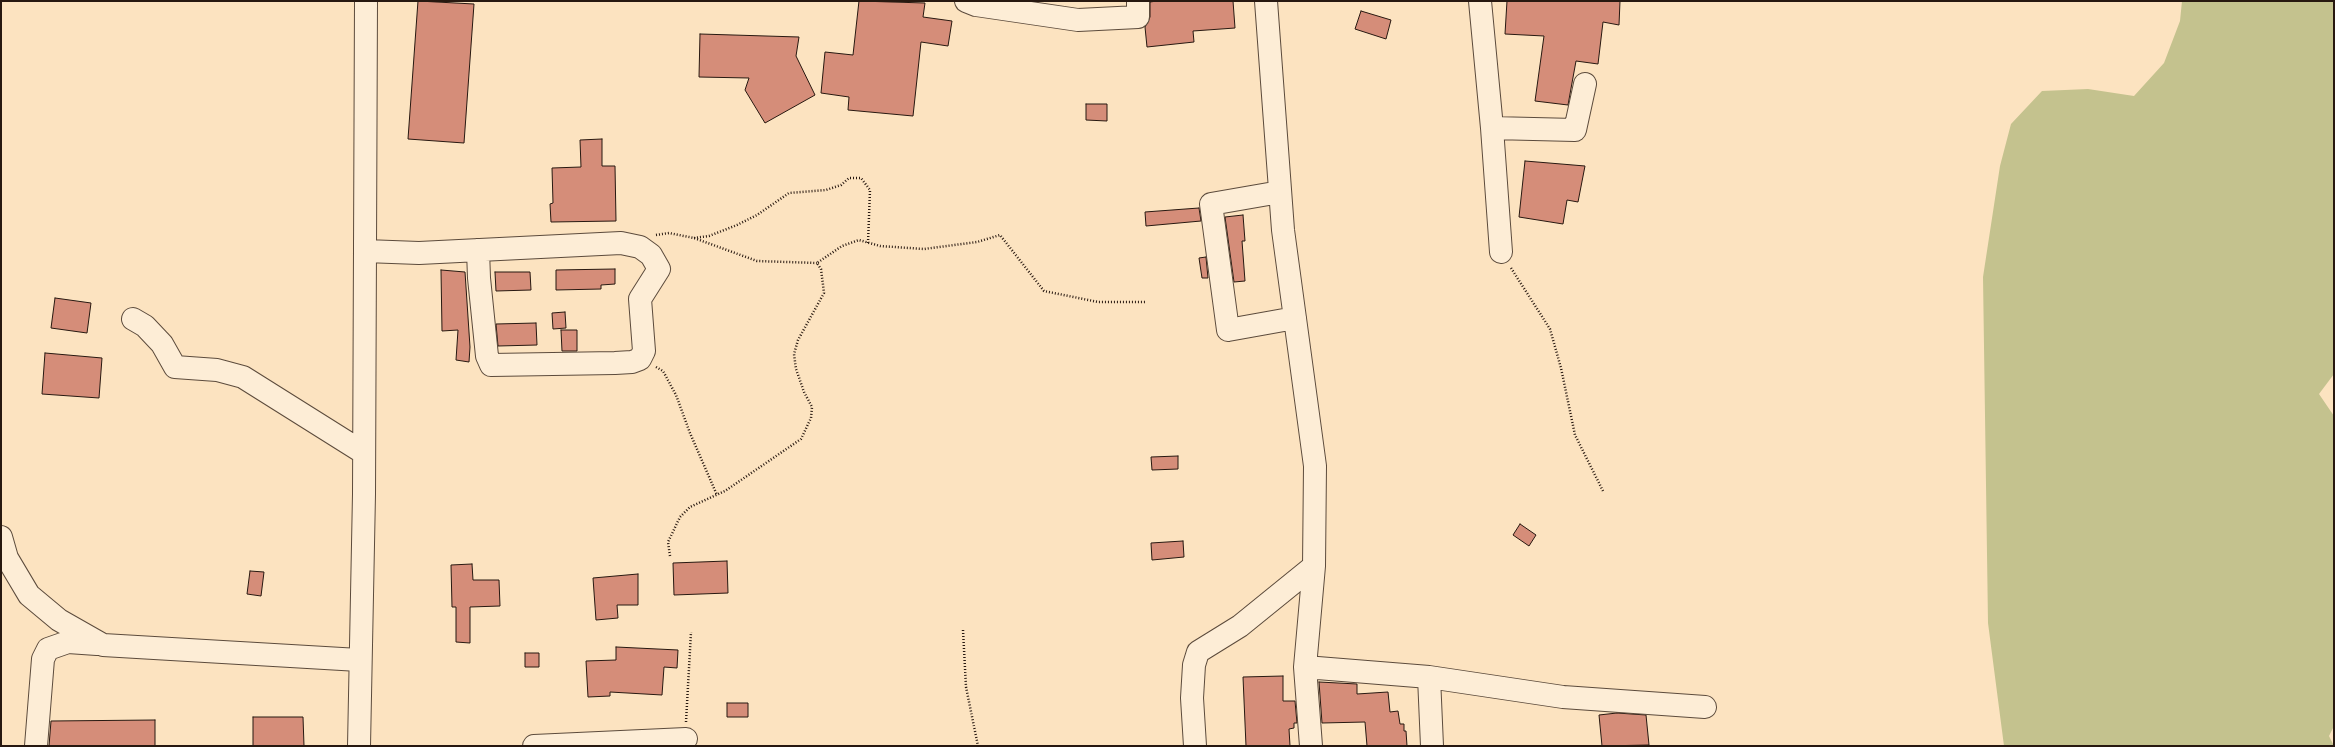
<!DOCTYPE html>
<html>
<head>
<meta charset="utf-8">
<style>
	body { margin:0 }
	#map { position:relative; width:2335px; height:747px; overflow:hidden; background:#fce3c0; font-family:"Sorts Mill Goudy",serif }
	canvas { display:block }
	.frame { position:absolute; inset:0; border:2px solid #271810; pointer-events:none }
</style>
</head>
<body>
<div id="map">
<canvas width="2335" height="747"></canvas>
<div class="frame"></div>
</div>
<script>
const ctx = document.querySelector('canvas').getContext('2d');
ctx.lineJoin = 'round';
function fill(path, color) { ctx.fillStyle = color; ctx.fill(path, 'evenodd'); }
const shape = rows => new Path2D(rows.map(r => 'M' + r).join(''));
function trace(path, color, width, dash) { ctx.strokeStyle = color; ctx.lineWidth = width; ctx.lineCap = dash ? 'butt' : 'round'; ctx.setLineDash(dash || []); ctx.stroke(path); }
fill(shape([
	[2182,1,2334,1,2334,374,2319,394,2334,416,2334,726,2329,736,2334,746,2004,746,1988,623,1983,277,2000,166,2011,124,2042,91,2088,89,2134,96,2164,63,2180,21]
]), '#c4c28e');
const building = shape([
	[418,1,474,4,464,143,408,139,418,1],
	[859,1,925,3,923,17,952,21,948,46,921,42,913,116,848,110,849,97,821,93,825,52,853,55,859,1],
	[1157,1,1233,1,1235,28,1193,31,1194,42,1147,47,1145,27,1150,17,1150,2,1157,1],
	[1507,1,1620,1,1619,25,1603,22,1598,64,1576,61,1568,105,1535,101,1544,36,1505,34,1507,1],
	[1361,11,1391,20,1386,39,1355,29,1361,11],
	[700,34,799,37,796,56,815,95,765,123,745,90,749,78,699,77,700,34],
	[1086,104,1107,104,1107,121,1086,120,1086,104],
	[602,139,602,166,615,166,616,221,551,222,550,204,553,203,552,168,581,167,580,140,602,139],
	[1525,161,1585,166,1578,202,1567,200,1563,224,1519,217,1525,161],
	[1199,208,1201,221,1146,226,1145,212,1199,208],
	[1243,215,1245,241,1242,241,1245,281,1234,282,1225,217,1243,215],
	[1206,257,1208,278,1202,278,1199,258,1206,257],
	[615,269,615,284,601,285,601,289,556,290,556,270,615,269],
	[441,270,465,272,470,347,469,362,456,360,458,330,442,331,441,270],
	[495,272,530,272,531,290,496,291,495,272],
	[55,298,91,303,87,333,51,328,55,298],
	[565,312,566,328,553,329,552,313,565,312],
	[536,323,537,345,498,346,496,324,536,323],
	[561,330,577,330,577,351,562,351,561,330],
	[45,353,102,358,99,398,42,394,45,353],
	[1178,456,1178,469,1152,470,1151,457,1178,456],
	[1520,524,1536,535,1529,546,1513,535,1520,524],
	[1183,541,1184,557,1152,560,1151,543,1183,541],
	[727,561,728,593,674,595,673,563,727,561],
	[472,564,473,580,499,580,500,606,470,607,470,643,456,642,456,607,452,607,451,565,472,564],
	[250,571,264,572,261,596,247,594,250,571],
	[638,574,638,605,617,605,618,618,596,620,593,578,638,574],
	[616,647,678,650,677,668,664,667,662,695,610,692,610,696,588,697,586,661,616,660,616,647],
	[525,653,539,653,539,667,525,667,525,653],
	[1283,676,1283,701,1295,701,1297,723,1294,723,1294,728,1289,729,1290,746,1246,746,1243,677,1283,676],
	[1319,682,1357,684,1357,694,1388,692,1390,712,1398,711,1400,724,1404,724,1404,731,1406,731,1407,746,1367,746,1365,722,1322,723,1319,682],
	[727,703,748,703,748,717,727,717,727,703],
	[1617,713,1646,715,1649,745,1602,746,1599,715,1617,713],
	[253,717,303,717,304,746,253,746,253,717],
	[155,720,155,746,49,746,51,721,155,720]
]);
fill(building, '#d58d79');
trace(building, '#271810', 1);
const minor = shape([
	[966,1,976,5,1078,20,1138,17,1138,1],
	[1266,1,1283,230,1315,466,1314,566,1305,667,1311,746],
	[1480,1,1492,128,1575,130,1585,84],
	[1492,128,1501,252],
	[1280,192,1211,204,1228,330,1295,318],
	[365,251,419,253,621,243,640,247,651,255,659,269,640,299,644,351,640,359,632,362,615,363,491,365,487,356,479,278,478,250],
	[133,319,145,326,162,344,175,367,217,370,243,377,364,453],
	[1,537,7,558,29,595,59,620,103,645,359,660],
	[1305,667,1429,677,1563,697,1705,707],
	[1429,677,1432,746],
	[36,746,43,659,48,649,68,642,97,644],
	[359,746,364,494,366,1],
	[534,746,686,739],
	[1195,746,1192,698,1194,665,1198,652,1240,626,1314,566]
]);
trace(minor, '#5c4b3c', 24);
trace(shape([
	[656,235,669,233,694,238,757,261,817,263],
	[694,238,709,236,737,225,757,215,789,193,826,190,841,185,849,178,861,178,870,190,868,243],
	[1511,268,1550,329,1561,368,1575,435,1603,491],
	[656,367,663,371,676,395,690,433,717,495],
	[670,556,668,542,680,517,690,507,725,491,801,439,811,418,812,407,804,392,796,369,794,354,798,340,824,293,821,269,817,263,842,246,859,240,880,246,924,249,977,242,1000,235,1044,291,1098,302,1146,302],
	[963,630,966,687,978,746],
	[686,722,691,632]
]), '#271810', 2.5, [1, 2]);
trace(minor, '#fdedd6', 22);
</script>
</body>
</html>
